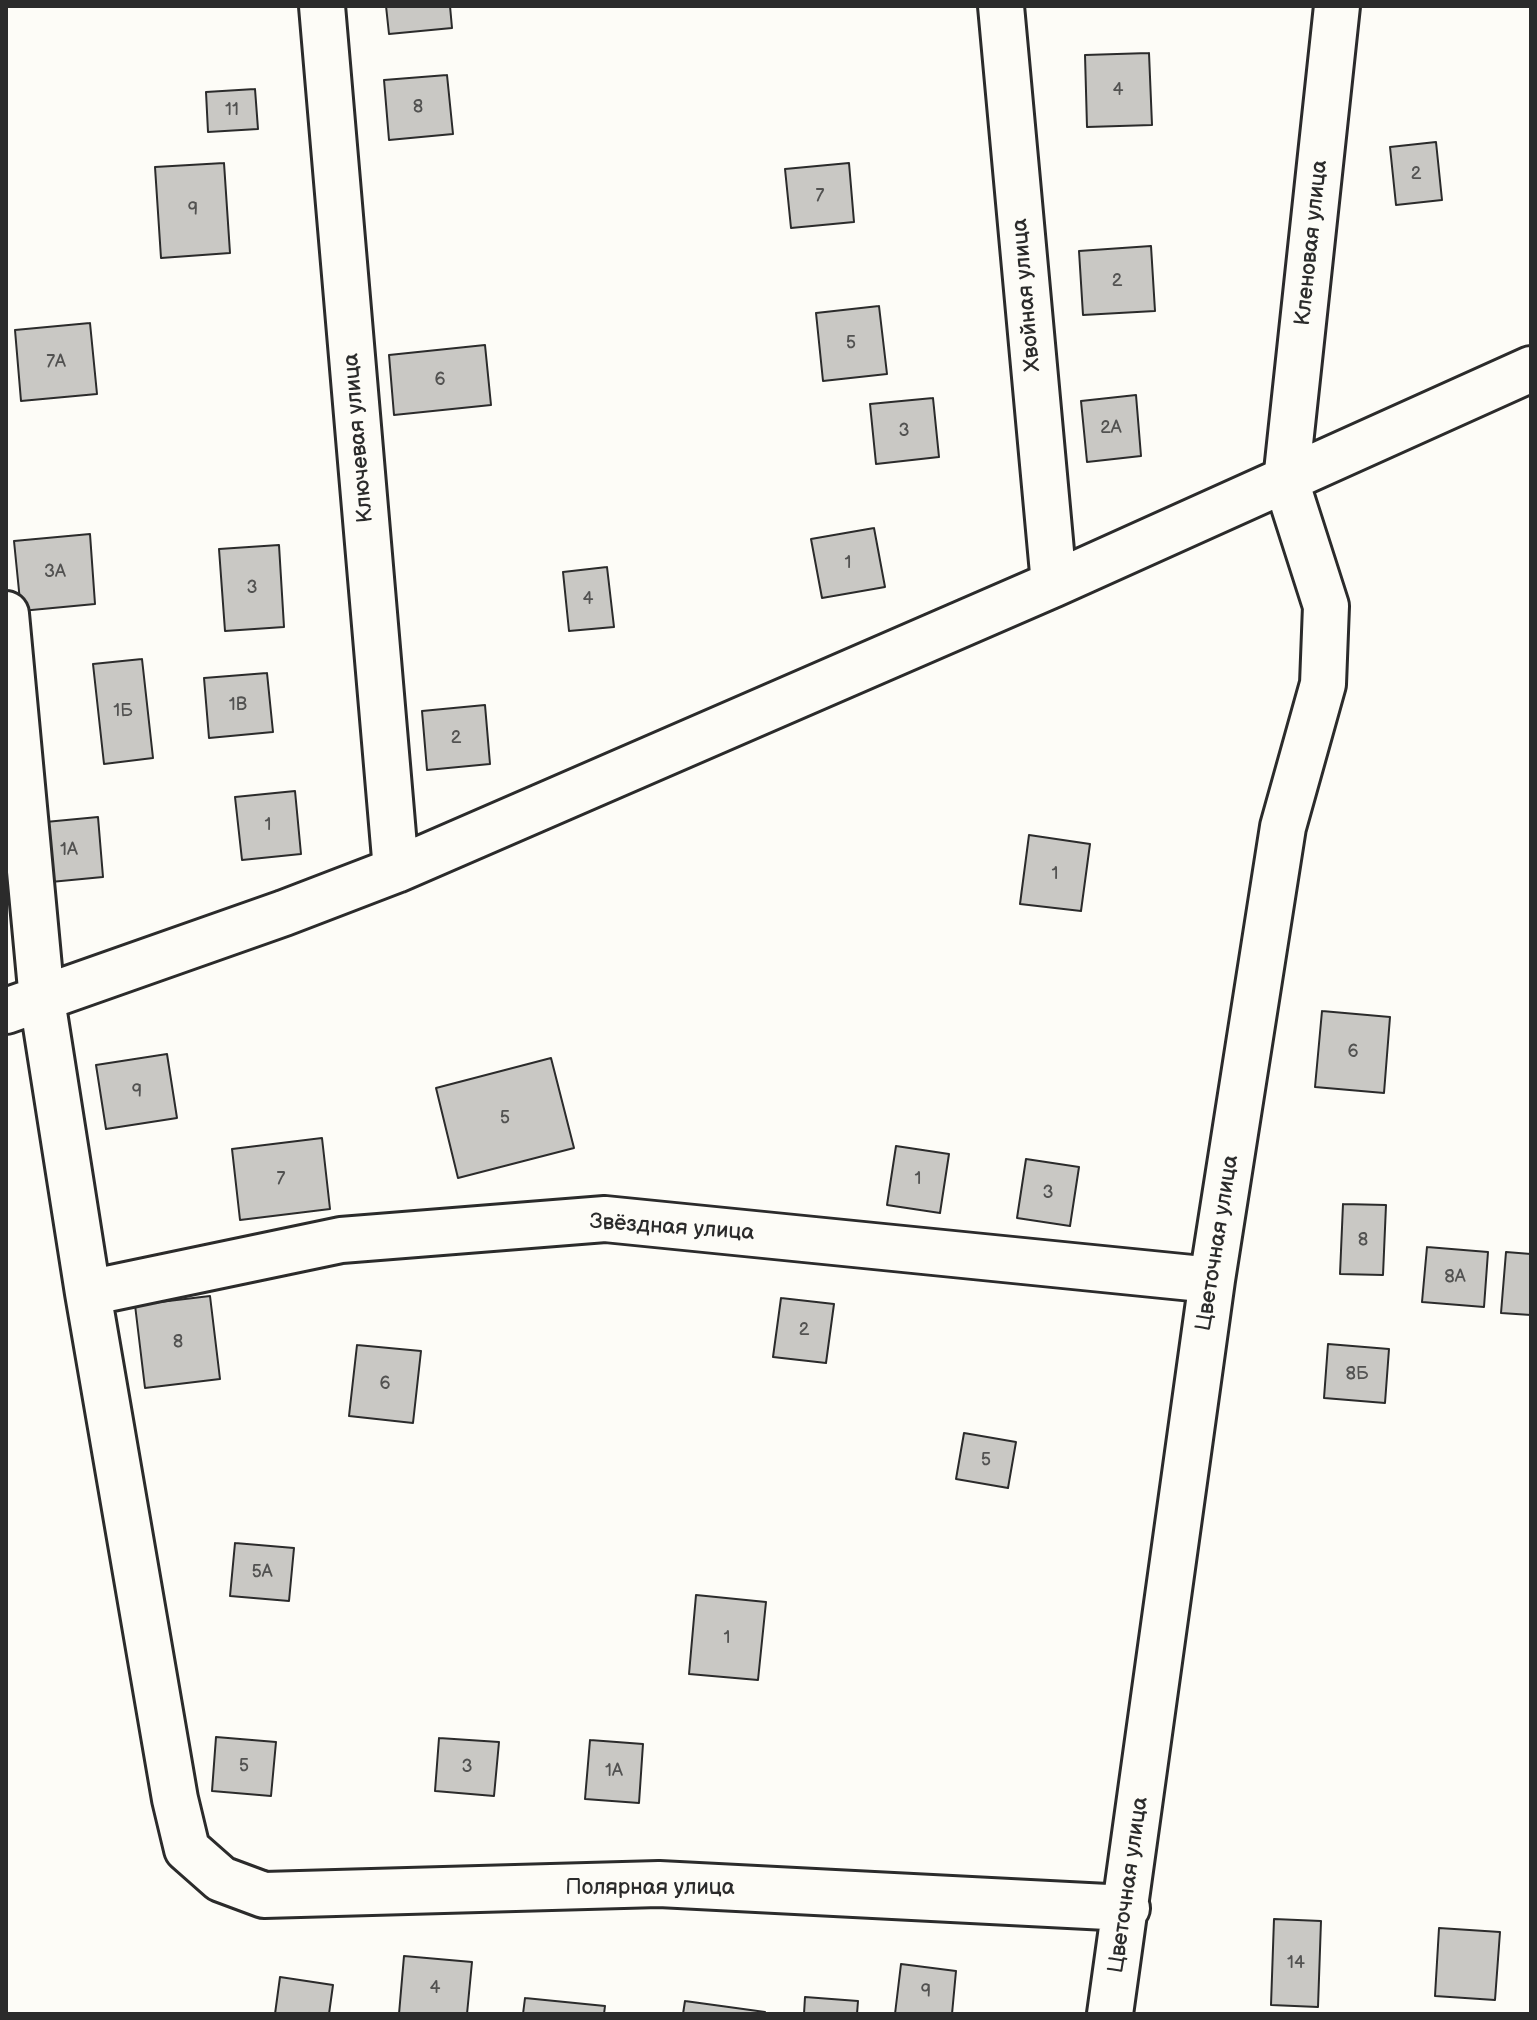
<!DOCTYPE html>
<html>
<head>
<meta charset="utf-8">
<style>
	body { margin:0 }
	#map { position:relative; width:1537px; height:2020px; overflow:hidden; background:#fdfcf7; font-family:"Balsamiq Sans",sans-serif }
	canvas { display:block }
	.frame { position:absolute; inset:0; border:8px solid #2b2b2b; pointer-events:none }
</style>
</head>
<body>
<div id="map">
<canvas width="1537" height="2020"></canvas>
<div class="frame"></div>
</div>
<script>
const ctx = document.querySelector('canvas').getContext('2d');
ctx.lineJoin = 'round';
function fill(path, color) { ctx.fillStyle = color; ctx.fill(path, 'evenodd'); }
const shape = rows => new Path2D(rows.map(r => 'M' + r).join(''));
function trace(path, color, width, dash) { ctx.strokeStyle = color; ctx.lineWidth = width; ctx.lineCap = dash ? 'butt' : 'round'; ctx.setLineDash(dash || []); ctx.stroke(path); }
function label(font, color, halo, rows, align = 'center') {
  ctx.font = font + ' "Balsamiq Sans",sans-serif'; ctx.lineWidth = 6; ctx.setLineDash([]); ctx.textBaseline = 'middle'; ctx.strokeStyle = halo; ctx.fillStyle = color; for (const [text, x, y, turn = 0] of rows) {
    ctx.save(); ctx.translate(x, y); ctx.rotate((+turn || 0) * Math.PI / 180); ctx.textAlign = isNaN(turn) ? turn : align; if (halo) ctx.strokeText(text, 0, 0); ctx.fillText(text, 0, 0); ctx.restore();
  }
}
const building = shape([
	[386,6,450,6,452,28,389,34,386,6],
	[1149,53,1152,125,1087,127,1085,55,1149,53],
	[447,75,453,134,389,140,384,80,447,75],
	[255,89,258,129,208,132,206,92,255,89],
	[1436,142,1442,200,1396,205,1390,147,1436,142],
	[224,163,230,253,161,258,155,167,224,163],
	[849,163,854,222,791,228,785,169,849,163],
	[1151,246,1155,311,1083,315,1079,251,1151,246],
	[879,306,887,374,823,381,816,313,879,306],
	[90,323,97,394,21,401,15,330,90,323],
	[485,345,491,405,394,415,389,355,485,345],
	[1136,395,1141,456,1087,462,1081,401,1136,395],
	[933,398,939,457,876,464,870,404,933,398],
	[874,528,885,587,822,598,811,539,874,528],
	[90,534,95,604,21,611,14,541,90,534],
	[279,545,284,627,225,631,219,549,279,545],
	[607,567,614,627,569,631,563,572,607,567],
	[142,659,153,758,104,764,93,664,142,659],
	[267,673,273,732,209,738,204,678,267,673],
	[485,705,490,764,427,770,422,711,485,705],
	[295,791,301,854,242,860,235,797,295,791],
	[98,817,103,877,40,883,35,823,98,817],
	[1029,835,1090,844,1081,911,1020,904,1029,835],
	[1322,1011,1390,1017,1384,1093,1315,1087,1322,1011],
	[167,1054,177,1118,106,1129,96,1065,167,1054],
	[551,1058,574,1148,458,1178,436,1088,551,1058],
	[322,1138,330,1209,240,1220,232,1149,322,1138],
	[896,1146,949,1154,940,1213,887,1205,896,1146],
	[1026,1159,1079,1167,1070,1226,1017,1218,1026,1159],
	[1343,1204,1386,1205,1383,1275,1340,1274,1343,1204],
	[1427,1247,1488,1252,1484,1307,1422,1302,1427,1247],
	[1506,1252,1531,1254,1531,1315,1501,1313,1506,1252],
	[210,1296,220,1379,145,1388,135,1305,210,1296],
	[781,1298,834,1304,826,1363,773,1357,781,1298],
	[1328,1344,1389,1349,1385,1403,1324,1398,1328,1344],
	[357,1345,421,1351,413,1423,349,1416,357,1345],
	[964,1433,1016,1442,1008,1488,956,1479,964,1433],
	[235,1543,294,1548,289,1601,230,1596,235,1543],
	[696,1595,766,1602,758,1680,689,1674,696,1595],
	[216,1737,276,1742,271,1796,212,1791,216,1737],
	[439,1738,499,1742,494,1796,435,1791,439,1738],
	[590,1740,643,1744,639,1803,585,1799,590,1740],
	[1274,1919,1321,1921,1318,2007,1271,2005,1274,1919],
	[1439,1928,1500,1932,1495,2000,1435,1996,1439,1928],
	[404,1956,472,1962,467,2014,399,2014,404,1956],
	[901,1964,956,1971,952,2014,895,2014,901,1964],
	[280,1977,333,1985,329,2014,275,2014,280,1977],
	[805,1997,858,2001,857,2014,804,2014,805,1997],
	[525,1998,605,2006,604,2014,523,2014,525,1998],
	[685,2001,765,2012,764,2014,683,2014,685,2001]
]);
fill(building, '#c9c8c4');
trace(building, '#2b2b2b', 2);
const minor = shape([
	[322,6,396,870],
	[1001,6,1054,584],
	[6,614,42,1000,88,1293,175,1799,187,1849,221,1879,264,1895,659,1884,1127,1908],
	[6,1011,284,913,396,870,1054,584,1531,369],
	[88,1293,341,1240,605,1219,1212,1280],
	[1110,2014,1212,1280,1283,827,1323,684,1326,606,1286,481,1337,6]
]);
trace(minor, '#2b2b2b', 50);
trace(minor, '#fdfcf7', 44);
label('18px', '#525251', null, [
	["4",1118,90],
	["8",418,107],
	["11",232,110],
	["2",1416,174],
	["7",820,196],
	["9",193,210],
	["2",1117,281],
	["5",851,343],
	["7А",56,362],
	["6",440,380],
	["2А",1111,428],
	["3",904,431],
	["1",848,563],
	["3А",55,572],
	["3",252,588],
	["4",588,599],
	["1В",238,705],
	["1Б",123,711],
	["2",456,738],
	["1",268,825],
	["1А",69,850],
	["1",1055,874],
	["6",1353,1052],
	["9",137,1092],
	["5",505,1118],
	["7",281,1179],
	["1",918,1179],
	["3",1048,1193],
	["8",1363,1240],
	["8А",1455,1277],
	["2",804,1330],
	["8",178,1342],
	["8Б",1357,1374],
	["6",385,1384],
	["5",986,1460],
	["5А",262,1572],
	["1",727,1638],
	["5",244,1766],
	["3",467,1767],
	["1А",614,1771],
	["14",1296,1963],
	["4",435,1988],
	["9",926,1992]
]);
label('22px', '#2b2b2b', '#fdfcf7', [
	["Кленовая улица",1312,243,-84],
	["Хвойная улица",1027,295,-95],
	["Ключевая улица",359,438,-95],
	["Звёздная улица",672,1228,4],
	["Цветочная улица",1218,1243,-81],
	["Цветочная улица",1129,1885,-82],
	["Полярная улица",650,1888]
]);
</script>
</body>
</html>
